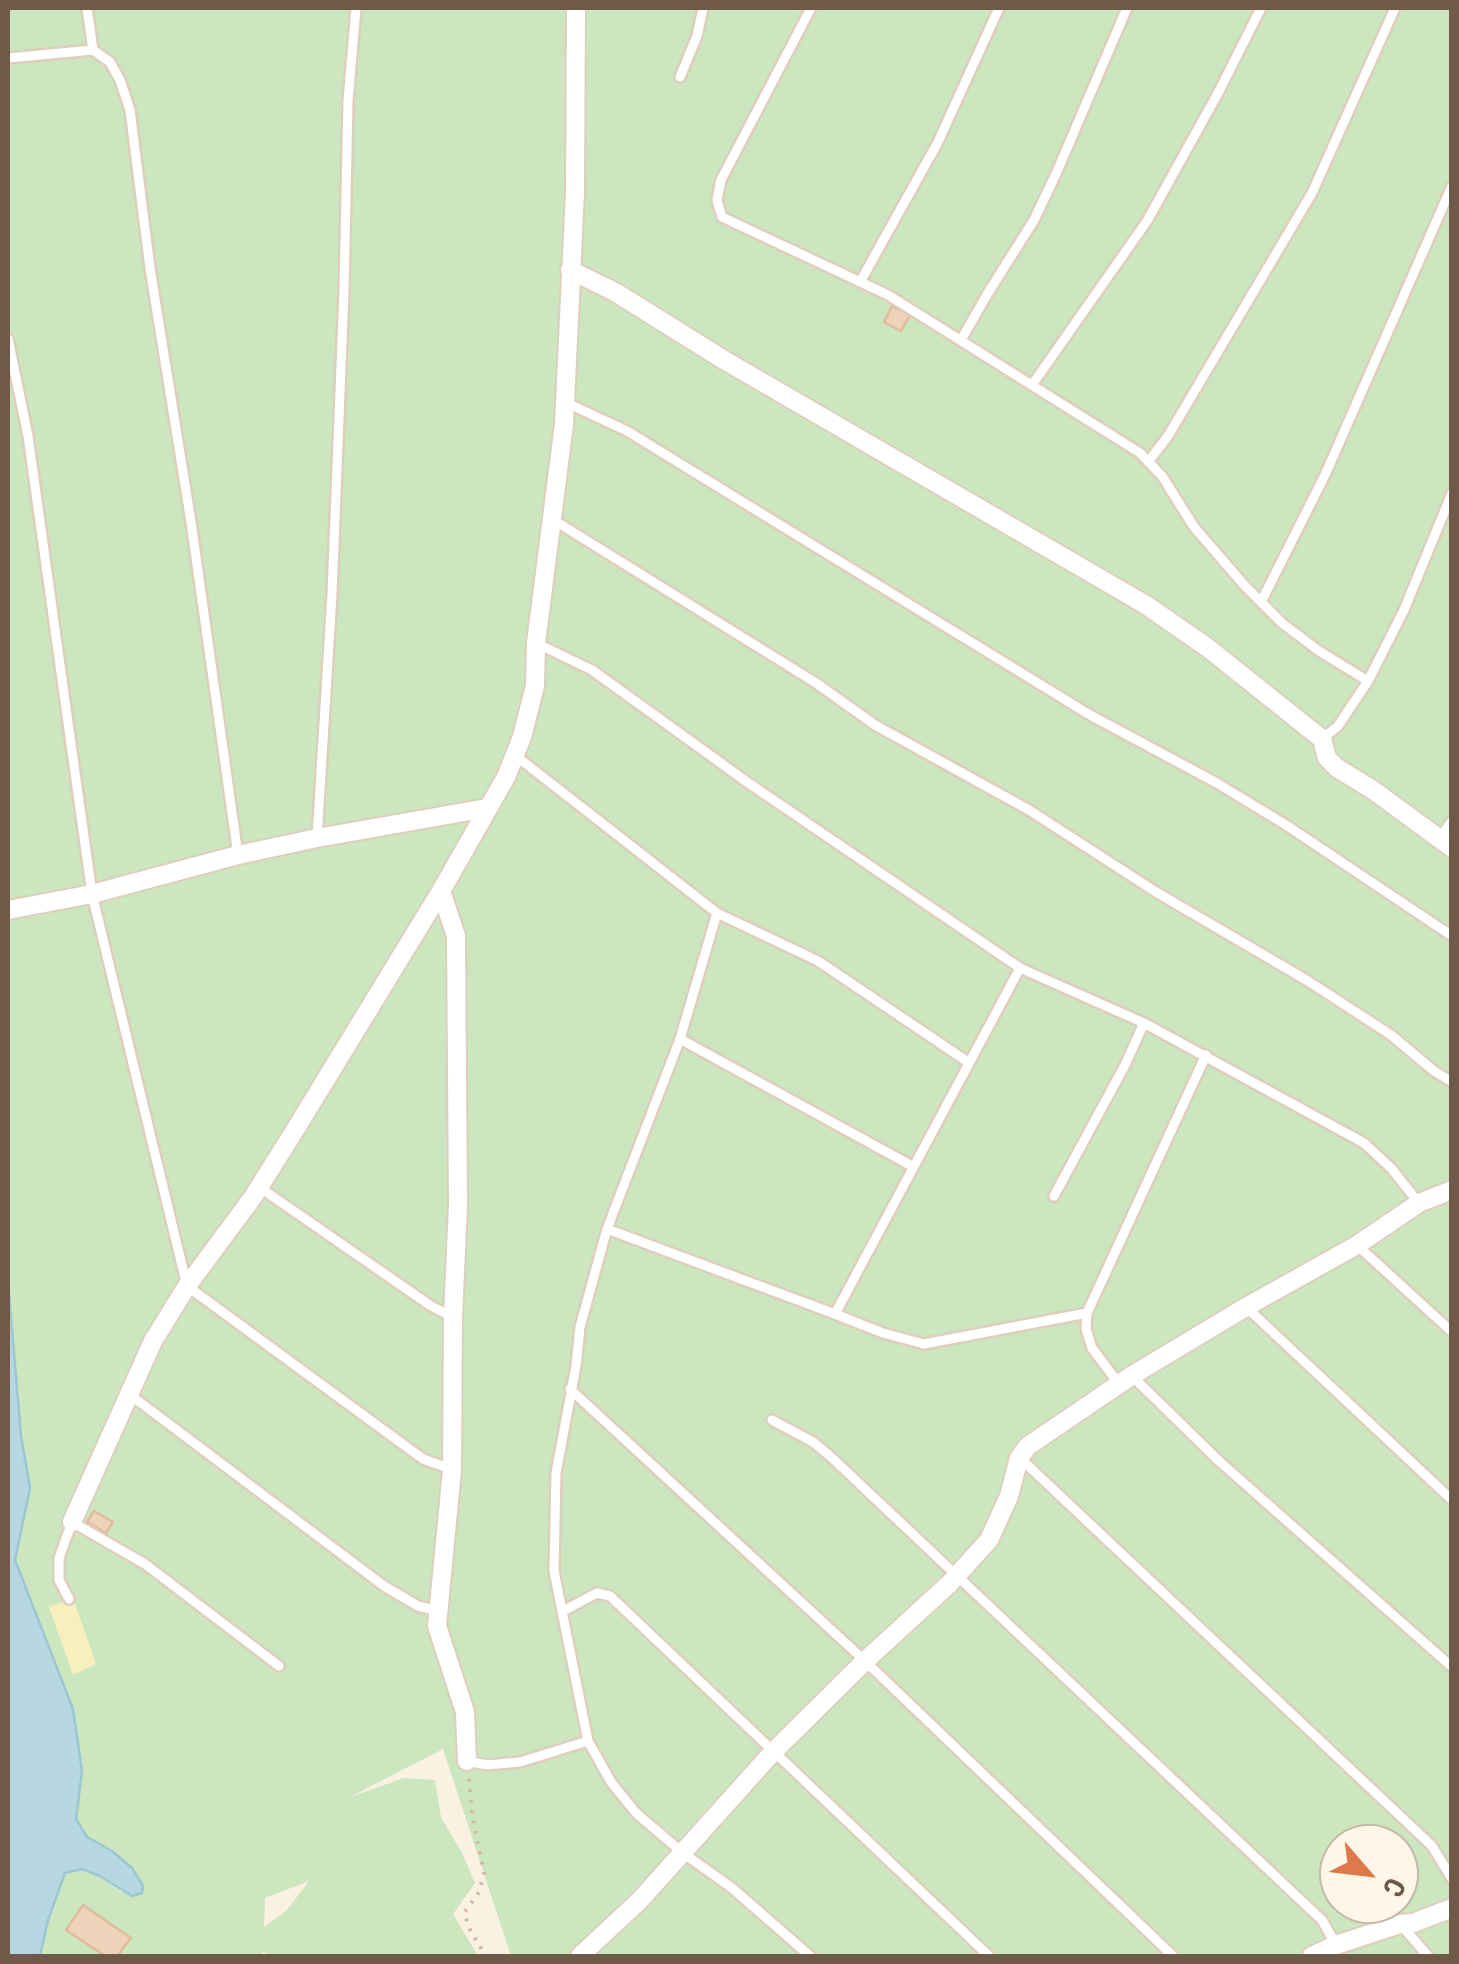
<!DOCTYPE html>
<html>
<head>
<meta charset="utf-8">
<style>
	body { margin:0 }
	#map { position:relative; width:1459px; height:1964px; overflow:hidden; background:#faf2e0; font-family:"Roboto Condensed",sans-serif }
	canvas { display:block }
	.frame { position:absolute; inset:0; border:10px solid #6f5a49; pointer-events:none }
	.north { position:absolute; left:1319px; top:1824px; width:100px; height:100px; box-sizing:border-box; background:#fef6e6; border:2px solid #c5b8a7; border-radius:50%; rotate:118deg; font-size:28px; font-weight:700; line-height:40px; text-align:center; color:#6f5a49 }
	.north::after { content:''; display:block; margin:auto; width:35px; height:45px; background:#de794c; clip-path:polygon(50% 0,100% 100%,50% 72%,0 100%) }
</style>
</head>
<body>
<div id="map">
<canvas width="1459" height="1964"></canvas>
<div class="frame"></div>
<div class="north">С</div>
</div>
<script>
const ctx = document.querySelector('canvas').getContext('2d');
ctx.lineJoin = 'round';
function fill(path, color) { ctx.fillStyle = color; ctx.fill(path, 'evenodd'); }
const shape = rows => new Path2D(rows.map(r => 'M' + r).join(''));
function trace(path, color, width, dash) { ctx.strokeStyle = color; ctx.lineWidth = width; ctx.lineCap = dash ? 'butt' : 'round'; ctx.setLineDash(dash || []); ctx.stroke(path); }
fill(shape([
	[8,8,1451,8,1451,1956,511,1956,443,1749,350,1797,404,1778,435,1780,441,1817,462,1853,475,1883,453,1914,478,1956,270,1956,262,1951,261,1956,40,1956,48,1920,65,1873,81,1869,99,1876,122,1892,143,1886,132,1868,112,1851,87,1837,76,1819,82,1771,73,1709,15,1560,30,1488,21,1436,8,1282],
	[1339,1844,1399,1844,1399,1904,1339,1904],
	[309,1881,287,1910,264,1927,265,1898]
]), '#cce6c0');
fill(shape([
	[73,1598,96,1664,73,1675,49,1607]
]), '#f8f0bc');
const water = shape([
	[8,1282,21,1436,30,1488,15,1560,73,1709,82,1771,76,1819,87,1837,112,1851,132,1868,143,1886,142,1893,132,1896,100,1876,82,1869,65,1873,48,1920,40,1956,8,1956,8,1282]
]);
fill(water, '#b7d8e2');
trace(water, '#9dc6d3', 2.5);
const building = shape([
	[892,306,910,315,901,331,884,322,892,306],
	[94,1511,113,1522,106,1533,87,1522,94,1511],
	[83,1905,131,1938,117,1956,105,1956,66,1930,83,1905]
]);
fill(building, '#eed3ba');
trace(building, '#dfbb9b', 2.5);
const service = shape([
	[87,8,93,50,110,62,120,80,130,110,150,268,191,522,238,855],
	[811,8,721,180,717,200,722,217,888,295,1140,453,1162,476,1194,527,1245,586,1282,623,1319,651,1368,681],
	[8,58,93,50],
	[680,77,697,36,703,8],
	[860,282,938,142,999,8],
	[8,339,28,436,92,894,187,1286,423,1459,451,1469],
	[961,340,988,293,1034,220,1056,174,1127,8],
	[1032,385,1147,221,1217,95,1261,8],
	[567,403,627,431,1090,715,1215,782,1286,825,1452,936],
	[1148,462,1168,436,1312,193,1395,8],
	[552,519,816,683,875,725,1029,810,1156,892,1308,981,1391,1035,1434,1071,1452,1082],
	[1261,602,1325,475,1452,186],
	[536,643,592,670,747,782,1020,968,1144,1023,1364,1143,1391,1168,1419,1203],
	[1322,739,1338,726,1368,681,1404,610,1452,493],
	[516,756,717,913,680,1039,607,1229,580,1327,576,1366,556,1473,554,1571,588,1741,611,1782,636,1813,683,1853,732,1888,810,1956],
	[317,838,332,594,344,291,348,101,356,8],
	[1439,839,1452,821],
	[717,913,818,961,968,1062],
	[1020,968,835,1314,883,1333,924,1344,1087,1313],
	[680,1039,912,1166],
	[259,1187,431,1306,451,1316],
	[1054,1196,1125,1065,1144,1023],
	[607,1229,835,1314],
	[1358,1246,1452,1332],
	[1246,1307,1452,1500],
	[1132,1376,1219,1461,1452,1667],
	[1119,1384,1092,1348,1086,1329,1087,1313,1206,1055],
	[570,1389,865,1661,1173,1956],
	[129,1394,384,1586,418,1606,439,1611],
	[772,1420,813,1442,830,1456,1308,1907,1322,1920,1336,1945],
	[1021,1459,1432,1846,1452,1879],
	[69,1599,59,1580,59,1558,72,1522,145,1564,279,1666],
	[563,1611,597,1593,610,1596,989,1956],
	[467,1761,487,1765,520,1762,588,1741],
	[1402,1926,1428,1956]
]);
const minor = shape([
	[570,270,615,292,724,360,1146,605,1208,648,1322,739,1327,758,1337,768,1373,790,1452,848],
	[441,891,456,936,458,1205,453,1317,452,1470,437,1626,465,1712,467,1761],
	[8,910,92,894,238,855,317,838,487,808],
	[72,1522,153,1341,187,1286,253,1197,295,1130,441,891,506,777,522,737,535,686,536,643,564,424,575,192,576,8],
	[580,1956,640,1900,772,1753,865,1661,949,1584,989,1540,1009,1496,1019,1458,1028,1446,1131,1376,1246,1307,1357,1245,1419,1203,1452,1190],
	[1312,1956,1336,1945,1400,1924,1413,1923,1452,1908]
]);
trace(service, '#decfbd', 14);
trace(minor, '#decfbd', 22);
trace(shape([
	[469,1779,472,1814,484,1874,479,1892,464,1913,471,1932,486,1956]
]), '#d2b69d', 4, [2.5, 8]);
trace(service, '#fff', 9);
trace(minor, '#fff', 18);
</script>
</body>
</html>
